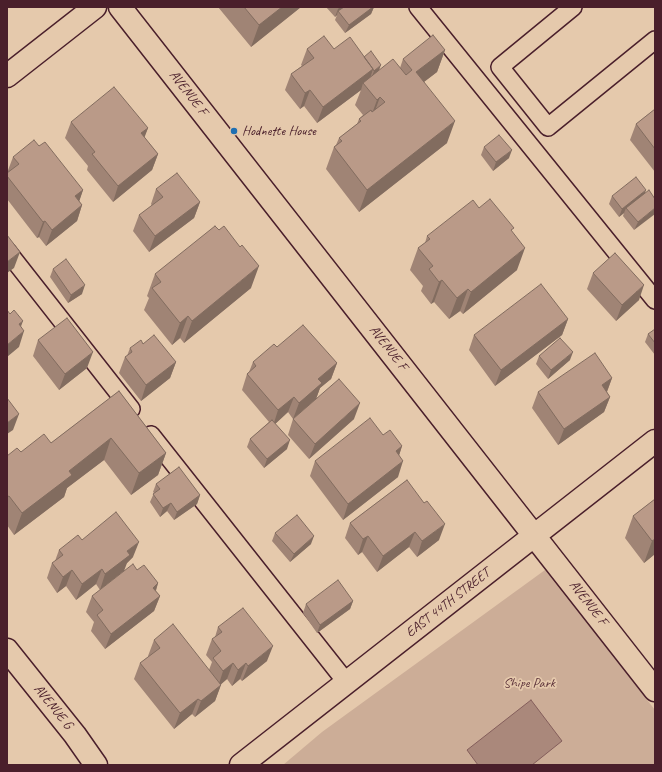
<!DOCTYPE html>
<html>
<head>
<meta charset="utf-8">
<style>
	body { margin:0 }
	#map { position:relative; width:662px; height:772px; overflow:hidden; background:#e5c9ac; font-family:Caveat,sans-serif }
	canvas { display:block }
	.frame { position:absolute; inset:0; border:8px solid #4a1f2b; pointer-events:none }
</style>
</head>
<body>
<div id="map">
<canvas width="662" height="772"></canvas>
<div class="frame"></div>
</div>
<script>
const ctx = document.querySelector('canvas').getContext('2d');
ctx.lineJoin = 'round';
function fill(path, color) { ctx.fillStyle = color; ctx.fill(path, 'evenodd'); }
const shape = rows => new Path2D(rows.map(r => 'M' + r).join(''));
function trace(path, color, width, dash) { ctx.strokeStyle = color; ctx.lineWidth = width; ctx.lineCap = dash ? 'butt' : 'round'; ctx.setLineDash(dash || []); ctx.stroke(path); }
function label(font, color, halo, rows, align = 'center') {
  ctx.font = font + ' Caveat,sans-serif'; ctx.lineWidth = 3.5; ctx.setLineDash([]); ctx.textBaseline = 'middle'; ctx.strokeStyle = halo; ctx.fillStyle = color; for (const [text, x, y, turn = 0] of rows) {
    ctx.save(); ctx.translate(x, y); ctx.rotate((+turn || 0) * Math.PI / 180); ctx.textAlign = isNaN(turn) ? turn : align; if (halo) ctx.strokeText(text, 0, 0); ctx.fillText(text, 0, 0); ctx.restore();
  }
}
fill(shape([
	[545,570,655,710,655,765,283,765,322,732]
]), '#ccad97');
const water = shape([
	[531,700,562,741,532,765,478,765,467,750,531,700]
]);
fill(water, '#aa887b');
trace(water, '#845e5b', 1);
const service = shape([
	[418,7,655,300],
	[573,7,500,67,548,127,655,40],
	[7,251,131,409],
	[151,435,347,683]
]);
const minor = shape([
	[120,7,655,690],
	[7,76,95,7],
	[7,650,75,735,96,765],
	[241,765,655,441]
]);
trace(service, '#4a1f2b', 20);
trace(minor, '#4a1f2b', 25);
trace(service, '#e5c9ac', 17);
trace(minor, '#e5c9ac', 22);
fill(shape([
	[218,7,301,7,251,47],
	[326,7,374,7,371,14,345,33,335,20,337,15,335,17],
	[307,49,334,49,364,57,379,71,400,68,403,59,445,50,437,72,424,82,447,143,359,212,326,169,334,147,336,145,339,138,357,124,359,119,363,115,355,105,361,90,317,123,304,106,300,109,285,90,291,74,302,66,301,65],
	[655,109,655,172,630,140,636,124],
	[71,122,148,128,144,137,158,154,152,170,113,202,87,170,88,166,65,138],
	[39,146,83,190,79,201,82,205,77,221,46,246,39,237,37,238,7,199,7,173,13,157],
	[484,147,509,158,493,171,481,155],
	[156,189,200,202,194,218,149,252,133,231,139,215,152,206,151,204],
	[644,194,655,199,634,230,623,216,624,213,619,217,609,204,612,196],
	[479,208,512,232,517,270,463,314,460,311,449,319,434,302,431,304,421,291,423,286,410,270,418,248,425,243,427,236],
	[53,269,82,294,68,303,50,277],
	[593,273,639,300,616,321,587,289],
	[155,274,251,288,184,343,180,338,172,345,144,310,149,298,147,296],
	[568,319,562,335,495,386,469,350,474,335],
	[655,329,655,355,645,342,648,334],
	[38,340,87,368,59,390,33,356],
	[277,347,337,363,331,379,320,388,316,399,293,419,288,412,275,424,287,449,264,468,247,447,250,439,269,422,242,390,247,374,249,372,253,362],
	[130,348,176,362,170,378,141,401,119,373,125,357,127,356],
	[539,356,570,360,548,379,536,364],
	[612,378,607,392,610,397,604,412,558,445,532,408,538,392],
	[119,391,166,453,158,475,131,495,104,460,67,488,64,497,14,535,7,525,7,456,51,443],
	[293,419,354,419,309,459,288,435],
	[402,446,399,455,398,477,343,520,310,476,315,461],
	[407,480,439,540,417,557,409,547,377,572,362,552,358,555,345,538,350,523],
	[156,484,200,495,197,504,174,520,167,511,160,517,150,502,154,493,153,492],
	[655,499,655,554,644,563,625,538,633,516],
	[275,533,311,544,290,562,272,541],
	[82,540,133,557,100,590,96,584,76,600,66,586,57,593,47,578,52,563,55,561,59,550],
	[137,570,158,583,156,591,160,596,154,611,105,649,91,631,94,622,86,612,92,596],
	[353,601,350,609,317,633,303,613,306,604],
	[218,627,267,661,242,681,240,679,232,686,227,679,221,684,215,701,195,717,192,714,174,729,134,679,140,663,149,656,148,656,154,640,209,670,212,662,206,655,212,639,215,637]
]), '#a08475');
fill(shape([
	[282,7,301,7,251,47,259,25],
	[340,7,346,7,338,11,337,15,335,17,338,9],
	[373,7,374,7,371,14,345,33,349,25],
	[445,50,437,72,408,94,416,72],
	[381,65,378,73,371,79,374,71],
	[373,69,368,85,363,83,361,90,317,123,323,107],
	[310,90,304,106,300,109,305,93],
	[380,97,372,119,369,122,377,100],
	[455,121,447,143,359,212,367,190],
	[148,128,142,144,141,133],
	[512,150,509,158,493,171,496,162],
	[158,154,152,170,113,202,118,186],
	[83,190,78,205,75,196],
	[646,190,643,199,626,208,624,213,619,217,622,209],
	[200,202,194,218,149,252,155,236],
	[82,205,77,221,46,246,52,230],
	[655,208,655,214,634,230,638,222],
	[45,221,39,237,37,238,43,222],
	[525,248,517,270,463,314,471,292],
	[20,252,14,268,7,273,7,262],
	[259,266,251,288,184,343,192,321],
	[442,280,434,302,431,304,439,282],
	[85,285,82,294,68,303,71,295],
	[644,285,639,300,616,321,622,305],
	[468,289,460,311,449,319,457,298],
	[188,316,180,338,172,345,180,323],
	[568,319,562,335,495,386,501,370],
	[23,321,17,337,19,324],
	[24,331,19,347,7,357,7,345],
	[93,352,87,368,59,390,65,374],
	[573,352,570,360,548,379,551,370],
	[176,362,170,378,141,401,146,385],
	[337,363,331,379,320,388,316,399,293,419,299,403,318,379],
	[612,378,606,394,602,385],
	[294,397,288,412,273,426,278,410],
	[610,397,604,412,558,445,564,429],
	[360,403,354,419,309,459,315,444],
	[19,414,13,430,7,434,7,423],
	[111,438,104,460,67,488,64,497,14,535,22,513,69,471],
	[290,440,287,449,264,468,267,459],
	[402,446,397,462,396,451],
	[166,453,158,475,131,495,139,473],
	[403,461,398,477,343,520,348,504],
	[200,495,197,504,174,520,177,512],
	[171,503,167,511,160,517,163,508],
	[445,524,439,540,417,557,422,541],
	[415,532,409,547,377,572,383,556],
	[314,536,311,544,290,562,294,554],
	[368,536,362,552,358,555,363,539],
	[655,539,655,554,644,563,652,541],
	[139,542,133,557,127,563,124,571,100,590,105,574,127,551],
	[102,569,96,584,76,600,82,584],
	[72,570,66,586,57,593,63,577],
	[158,583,153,599,153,588],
	[160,596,154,611,105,649,111,634],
	[353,601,350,609,317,633,320,625],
	[273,646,267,661,242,681,248,666],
	[233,663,227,679,218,687,223,671],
	[246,663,240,679,232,686,238,670],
	[221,685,215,701,195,717,201,701],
	[198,699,192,714,174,729,180,713]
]), '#826c5f');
const building = shape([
	[244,7,282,7,259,25,244,7],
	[344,7,373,7,349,25,338,11,344,7],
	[433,35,445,50,416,72,455,121,367,190,334,147,342,141,339,138,361,121,359,119,371,110,372,112,385,102,380,97,377,100,363,83,393,59,406,75,412,70,403,59,433,35],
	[324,36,334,49,350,37,373,69,323,107,310,90,305,93,291,74,314,58,307,49,324,36],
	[371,51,381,65,374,71,373,69,364,57,371,51],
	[114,87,148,128,141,133,158,154,118,186,92,154,95,152,71,122,114,87],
	[655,109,655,149,636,124,655,109],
	[499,135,512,150,496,162,484,147,499,135],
	[34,140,39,146,45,142,83,190,75,196,82,205,52,230,45,221,43,222,7,176,7,173,19,164,13,157,34,140],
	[177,173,200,202,155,236,139,215,163,197,156,189,177,173],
	[636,177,646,190,622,209,612,196,636,177],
	[649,190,655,199,655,208,638,222,626,208,649,190],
	[490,199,514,228,511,230,525,248,471,292,468,289,457,298,442,280,439,282,429,269,433,266,418,248,430,239,427,236,473,200,479,208,490,199],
	[215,226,219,230,224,226,240,247,242,245,259,266,192,321,188,316,180,323,152,288,161,282,155,274,215,226],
	[7,235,20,252,7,262,7,235],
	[615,253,644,285,622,305,593,273,615,253],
	[66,259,85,285,71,295,53,269,66,259],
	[541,284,568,319,501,370,474,335,541,284],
	[7,310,10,314,14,310,23,321,19,324,24,331,7,345,7,310],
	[67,318,93,352,65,374,38,340,67,318],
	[303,325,337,363,318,379,322,383,299,403,294,397,278,410,247,374,256,366,253,362,274,344,277,347,303,325],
	[655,329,655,343,648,334,655,329],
	[154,335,176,362,146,385,125,357,132,352,130,348,141,340,143,344,154,335],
	[560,338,573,352,551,370,539,356,560,338],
	[595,353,612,378,602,385,610,397,564,429,538,392,595,353],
	[339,379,360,403,315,444,293,419,339,379],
	[119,391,166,453,139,473,111,438,69,471,72,475,22,513,9,496,7,497,7,456,17,448,21,452,44,434,51,443,119,391],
	[7,398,19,414,7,423,7,398],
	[370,418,383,435,390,430,402,446,396,451,403,461,348,504,315,461,370,418],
	[272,420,290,440,267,459,250,439,272,420],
	[179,467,200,495,177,512,171,503,163,508,153,494,160,489,156,484,179,467],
	[407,480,424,503,427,501,445,524,422,541,415,532,383,556,368,536,363,539,350,523,407,480],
	[655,499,655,539,652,541,633,516,655,499],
	[116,512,139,542,127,551,130,555,105,574,102,569,82,584,72,570,63,577,52,563,63,555,59,550,78,535,82,540,116,512],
	[297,515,314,536,294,554,275,533,297,515],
	[133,564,137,570,144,565,158,583,153,588,160,596,111,634,97,615,103,610,92,596,133,564],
	[338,580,353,601,320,625,306,604,338,580],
	[243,608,273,646,248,666,246,663,238,670,233,663,223,671,213,658,221,651,212,639,222,632,218,627,243,608],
	[173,624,221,685,201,701,198,699,180,713,140,663,160,648,154,640,173,624]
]);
fill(building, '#ba9a88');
trace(building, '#826c5f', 1);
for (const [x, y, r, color] of [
	[234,131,4,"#1f6fb2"]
]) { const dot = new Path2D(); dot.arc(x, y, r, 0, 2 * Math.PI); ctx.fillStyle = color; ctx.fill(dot); trace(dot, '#e5c9ac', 1.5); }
label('14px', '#4a1f2b', '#e5c9ac', [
	["AVENUE F",188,93,52],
	["AVENUE F",388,348,52],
	["EAST 44TH STREET",448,603,-38],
	["AVENUE F",588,603,52],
	["AVENUE G",53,707,51]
]);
label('14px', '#4a1f2b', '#e5c9ac', [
	["Hodnette House",242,131]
], 'left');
label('14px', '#5e343b', '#e5c9ac', [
	["Shipe Park",529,683]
]);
</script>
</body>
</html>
